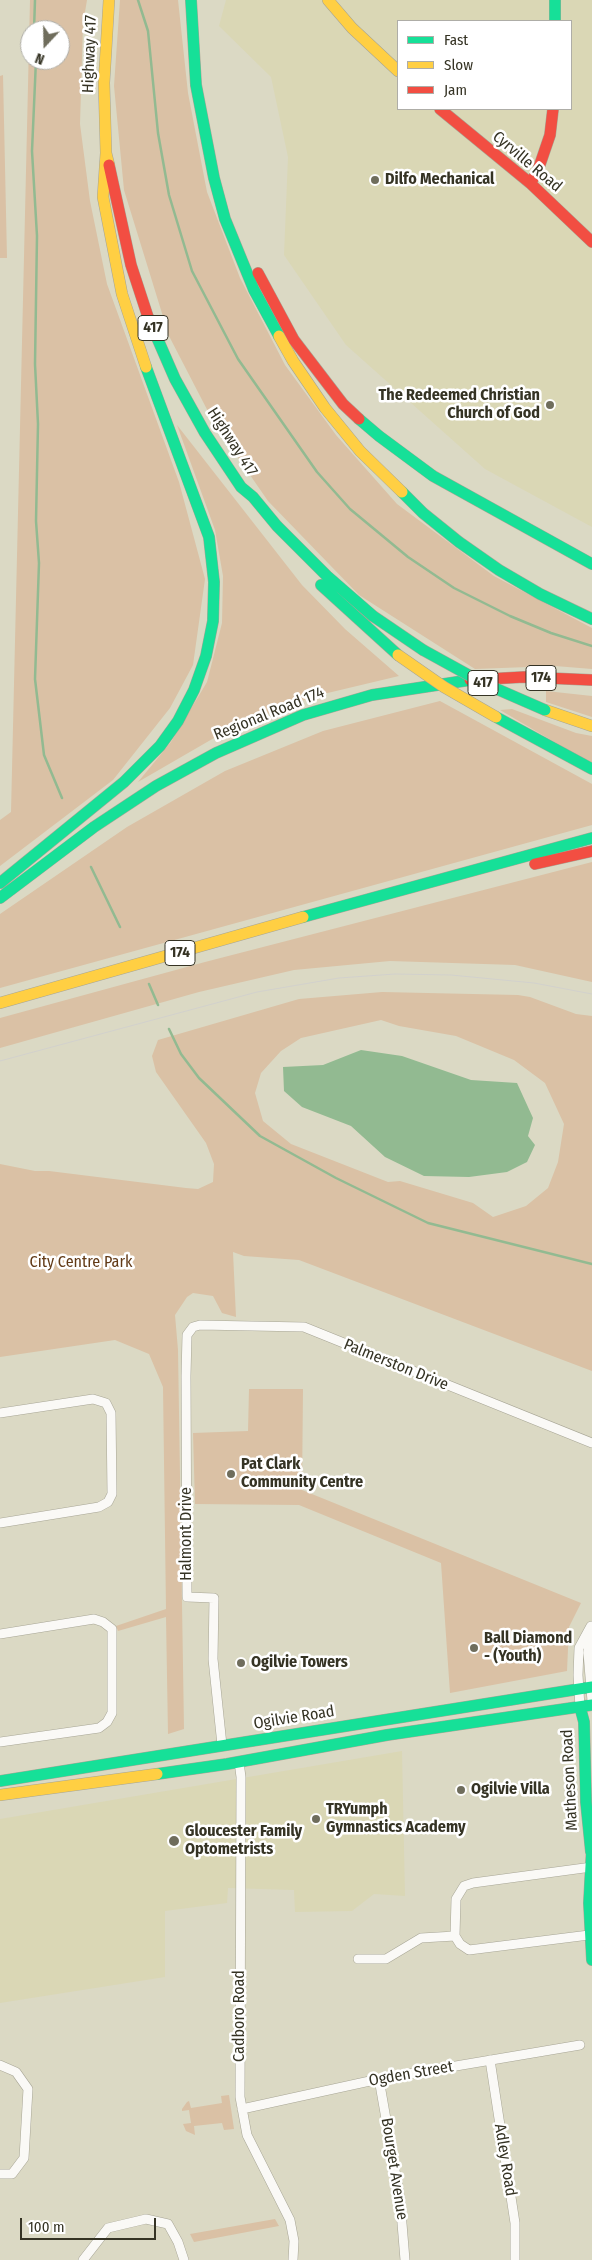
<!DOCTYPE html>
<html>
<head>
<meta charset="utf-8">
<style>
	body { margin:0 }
	#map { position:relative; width:592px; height:2260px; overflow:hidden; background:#dbd9c4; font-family:"Fira Sans Condensed",sans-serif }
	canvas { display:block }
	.legend { position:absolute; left:397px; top:20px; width:175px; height:90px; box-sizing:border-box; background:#fff; border:1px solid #aeada7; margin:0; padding:6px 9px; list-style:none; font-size:15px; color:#353324 }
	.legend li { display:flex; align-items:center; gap:10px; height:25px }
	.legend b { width:25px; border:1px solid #aeada7 }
	.north { position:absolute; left:20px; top:20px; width:50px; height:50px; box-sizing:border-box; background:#fff; border:1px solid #aeada7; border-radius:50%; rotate:201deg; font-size:14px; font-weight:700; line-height:20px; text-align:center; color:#353324 }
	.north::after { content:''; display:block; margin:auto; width:18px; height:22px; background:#6f6d5c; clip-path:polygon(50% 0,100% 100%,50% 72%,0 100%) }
	.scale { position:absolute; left:20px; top:2218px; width:136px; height:22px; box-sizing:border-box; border:2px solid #353324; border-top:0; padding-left:6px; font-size:15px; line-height:18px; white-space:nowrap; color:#353324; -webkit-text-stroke:4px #fff; paint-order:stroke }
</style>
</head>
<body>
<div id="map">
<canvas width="592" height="2260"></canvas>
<ul class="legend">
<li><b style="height:6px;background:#16e098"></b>Fast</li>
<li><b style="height:6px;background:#ffcf43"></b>Slow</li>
<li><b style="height:6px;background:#f24e42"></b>Jam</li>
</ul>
<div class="north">N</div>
<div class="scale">100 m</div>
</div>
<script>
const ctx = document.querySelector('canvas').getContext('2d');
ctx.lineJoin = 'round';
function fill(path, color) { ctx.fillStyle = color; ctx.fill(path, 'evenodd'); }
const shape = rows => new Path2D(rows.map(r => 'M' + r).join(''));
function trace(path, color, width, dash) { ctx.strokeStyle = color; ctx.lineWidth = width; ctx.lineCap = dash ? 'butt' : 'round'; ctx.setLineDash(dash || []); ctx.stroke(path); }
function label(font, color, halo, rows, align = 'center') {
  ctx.font = font + ' "Fira Sans Condensed",sans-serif'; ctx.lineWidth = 5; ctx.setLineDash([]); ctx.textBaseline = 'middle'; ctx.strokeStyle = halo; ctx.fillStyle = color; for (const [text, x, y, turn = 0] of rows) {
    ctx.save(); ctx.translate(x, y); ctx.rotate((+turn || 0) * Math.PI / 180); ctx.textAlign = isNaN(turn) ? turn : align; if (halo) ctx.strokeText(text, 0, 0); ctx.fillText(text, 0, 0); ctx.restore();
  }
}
fill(shape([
	[226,0,592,0,592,527,485,469,346,345,284,255,288,157,271,77,219,26],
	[398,21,571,21,571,109,398,109],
	[402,1751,405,1896,374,1894,352,1911,295,1912,294,1890,228,1888,227,1903,165,1911,165,1977,0,2003,0,1819]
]), '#dad7b5');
fill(shape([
	[30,0,87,0,83,24,80,124,90,201,107,284,179,482,205,579,193,665,170,708,113,780,0,866,0,820,11,812],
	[30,30,60,30,60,60,30,60],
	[120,0,178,0,188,93,207,192,240,278,285,365,336,435,397,504,494,576,592,628,592,669,555,666,475,669,359,595,268,501,214,423,169,336,124,190,114,86],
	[3,75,7,258,0,258,0,76],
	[177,425,302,585,345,629,399,676,315,696,233,727,138,782,171,742,207,682,222,623,223,576,215,530],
	[546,691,592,696,592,717,546,702],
	[440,701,592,784,592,825,0,988,0,914,127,827,225,771,323,731],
	[512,709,576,733,592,736,592,764,500,710],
	[592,862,592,982,515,965,390,961,294,970,199,992,0,1048,0,1018,205,962],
	[382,992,518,995,530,997,576,1014,592,1016,592,1371,299,1260,244,1256,233,1252,236,1317,222,1313,213,1296,193,1293,187,1297,175,1315,178,1350,184,1729,168,1734,166,1617,118,1631,116,1626,166,1609,163,1387,149,1354,115,1340,0,1357,0,1164,35,1171,49,1171,186,1188,198,1189,213,1182,214,1164,206,1143,156,1072,152,1056,158,1040,299,999],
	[381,1020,399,1026,456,1036,514,1060,545,1083,564,1124,558,1162,548,1188,526,1206,493,1217,473,1203,400,1181,388,1182,291,1144,263,1121,255,1093,261,1073,281,1051,301,1038],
	[249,1389,303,1389,302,1490,581,1603,569,1627,567,1671,450,1693,441,1563,299,1505,195,1504,193,1433,248,1431],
	[229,2095,234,2129,224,2130,222,2123,194,2126,195,2135,186,2131,183,2124,191,2123,189,2110,182,2111,182,2109,187,2102,189,2101,191,2108,222,2103,221,2096],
	[275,2219,279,2226,194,2242,190,2234]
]), '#dac1a5');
fill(shape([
	[361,1050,402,1056,471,1080,517,1083,533,1118,528,1136,535,1145,527,1162,507,1172,469,1177,424,1176,385,1157,351,1126,302,1107,284,1091,283,1067,323,1065]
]), '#92ba91');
trace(shape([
	[138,0,148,31,158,133,169,195,192,271,238,359,317,472,350,509,408,557,454,588,510,616,551,633,592,646],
	[34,30,35,0],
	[36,60,32,151,37,236,35,364,38,424,36,521,39,563,35,679,44,755,62,798],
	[91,867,120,927],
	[149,984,158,1005],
	[169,1029,181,1054,199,1078,260,1136,336,1178,428,1223,592,1264]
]), '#92ba91', 2.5);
const street = shape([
	[0,1413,93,1399,106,1403,111,1413,112,1494,108,1502,99,1507,0,1523],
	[591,1629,588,1653,592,1701],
	[0,1634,94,1619,103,1622,112,1629,112,1713,107,1722,99,1728,0,1742],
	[580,1707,578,1675,579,1648,591,1626],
	[222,1745,213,1659,214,1598,187,1597,186,1376,187,1335,193,1327,200,1325,304,1327,592,1443],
	[239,1762,241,1777,240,2097,247,2135,290,2220,294,2241,293,2260],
	[589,1935,469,1950,460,1944,455,1936,456,1899,464,1886,473,1883,592,1867],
	[358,1959,386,1959,421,1938,455,1936],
	[490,2060,515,2223,515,2260],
	[0,2065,16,2072,28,2089,24,2158,12,2174,0,2174],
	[379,2079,400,2199,405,2260],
	[242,2109,379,2079,580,2045],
	[83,2260,108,2228,146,2219,168,2224,178,2242,184,2260]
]);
const fast = shape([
	[191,0,196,85,214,178,225,219,254,290,279,336],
	[555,0,555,21],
	[148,317,175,379,205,433,241,487,253,497,277,526,327,576,373,616,423,650],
	[359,419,379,436,433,476,592,564],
	[402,492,423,513,459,542,499,570,540,594,592,619],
	[321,585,398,655],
	[496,717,592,769],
	[0,883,124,782,160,746,178,721,194,690,206,656,213,621,214,582,209,537,146,367],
	[0,898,94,827,156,786,216,753,303,715,372,695,470,680],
	[303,917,592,838],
	[580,1707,584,1722,586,1802,591,1852],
	[157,1774,227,1764,387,1735,592,1705],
	[0,1781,592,1687],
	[592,1847,589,1903,592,1960]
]);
const slow = shape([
	[328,0,352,28,398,71],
	[106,153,103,197,122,294,146,367],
	[109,165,106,153,104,83,109,0],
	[279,336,293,361,325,408,360,451,402,492],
	[545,710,592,726],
	[0,1003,303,917],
	[0,1795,157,1774]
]);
const jam = shape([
	[440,109,530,183,592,242],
	[109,165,131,265,148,317],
	[530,183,537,173,550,135,553,109],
	[258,273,294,340,343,404,359,419],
	[470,680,524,677,592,680],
	[535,864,592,851]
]);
trace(street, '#a7a595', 10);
trace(fast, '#a7a595', 12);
trace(slow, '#a7a595', 12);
trace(jam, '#a7a595', 12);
trace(street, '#faf9f6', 9);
trace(fast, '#16e098', 11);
trace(slow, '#ffcf43', 11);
trace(jam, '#f24e42', 11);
trace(shape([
	[0,1061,257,992,339,978,395,974,451,975,534,983,592,994]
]), '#d2d1cc', 1);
const fastBridge = shape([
	[423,650,483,683,545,710]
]);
const slowBridge = shape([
	[398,655,444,687,496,717]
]);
trace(fastBridge, '#a7a595', 12, []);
trace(slowBridge, '#a7a595', 12, []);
trace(fastBridge, '#16e098', 11);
trace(slowBridge, '#ffcf43', 11);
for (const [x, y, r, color] of [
	[375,180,5,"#6f6d5c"],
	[550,405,5,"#6f6d5c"],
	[231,1474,5,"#6f6d5c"],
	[474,1648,5,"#6f6d5c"],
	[241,1663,5,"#6f6d5c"],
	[461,1790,5,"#6f6d5c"],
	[316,1819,5,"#6f6d5c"],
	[174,1841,6,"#6f6d5c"]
]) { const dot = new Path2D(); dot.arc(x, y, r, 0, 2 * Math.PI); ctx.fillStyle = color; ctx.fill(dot); trace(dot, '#fff', 2); }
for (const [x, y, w] of [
	[153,328,30],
	[541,678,30],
	[483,683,30],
	[180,953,30]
]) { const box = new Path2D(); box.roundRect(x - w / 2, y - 12.5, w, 25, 4); ctx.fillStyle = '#fff'; ctx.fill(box); trace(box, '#353324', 1); }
label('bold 15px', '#353324', null, [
	["417",153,328],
	["174",541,678],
	["417",483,683],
	["174",180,953]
]);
label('16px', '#353324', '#fff', [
	["Highway 417",90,54,-88],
	["Cyrville Road",527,162,40],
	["Highway 417",232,442,57],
	["Regional Road 174",269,714,-22],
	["Palmerston Drive",396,1365,22],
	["Halmont Drive",187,1534,-90],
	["Ogilvie Road",294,1718,-9],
	["Matheson Road",570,1780,-93],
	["Cadboro Road",240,2016,-90],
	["Ogden Street",411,2074,-10],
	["Adley Road",505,2160,81],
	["Bourget Avenue",394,2169,81]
]);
label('bold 16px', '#353324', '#fff', [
	["Dilfo Mechanical",385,180],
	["The Redeemed Christian",540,396,"right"],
	["Church of God",540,414,"right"],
	["Pat Clark",241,1465],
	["Community Centre",241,1483],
	["Ball Diamond",484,1639],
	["- (Youth)",484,1657],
	["Ogilvie Towers",251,1663],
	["Ogilvie Villa",471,1790],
	["TRYumph",326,1810],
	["Gymnastics Academy",326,1828],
	["Gloucester Family",185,1832],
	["Optometrists",185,1850]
], 'left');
label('16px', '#623a16', '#fff', [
	["City Centre Park",81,1263]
]);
</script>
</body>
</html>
